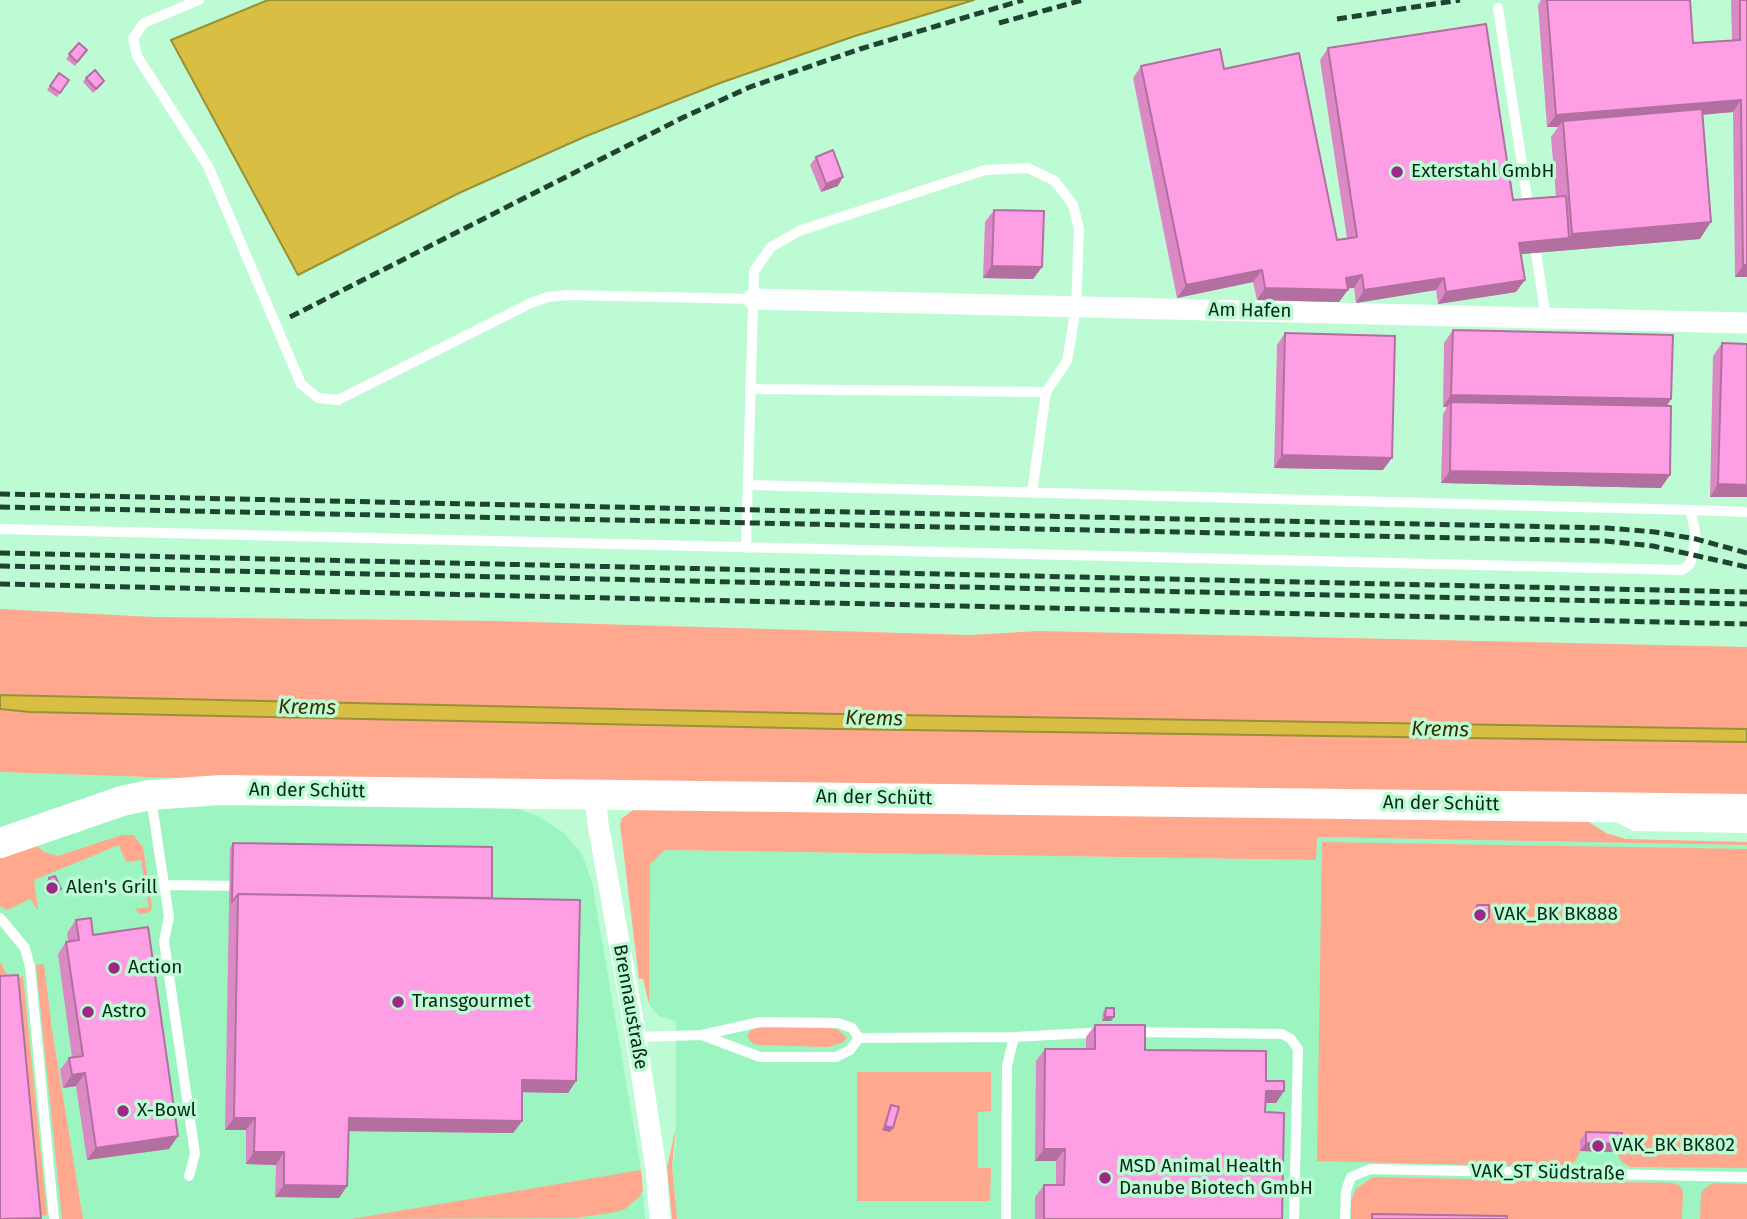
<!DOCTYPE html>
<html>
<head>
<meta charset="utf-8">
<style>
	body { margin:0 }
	canvas { display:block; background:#bdfbd5 }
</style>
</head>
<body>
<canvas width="1747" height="1219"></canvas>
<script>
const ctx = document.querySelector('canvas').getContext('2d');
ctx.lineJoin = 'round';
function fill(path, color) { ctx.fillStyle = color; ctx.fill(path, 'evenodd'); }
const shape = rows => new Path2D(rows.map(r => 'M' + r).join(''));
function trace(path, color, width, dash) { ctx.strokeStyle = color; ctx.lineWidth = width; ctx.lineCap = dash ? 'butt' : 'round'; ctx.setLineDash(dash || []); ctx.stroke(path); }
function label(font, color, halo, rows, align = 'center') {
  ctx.font = font + ' "Fira Sans",sans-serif'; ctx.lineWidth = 7; ctx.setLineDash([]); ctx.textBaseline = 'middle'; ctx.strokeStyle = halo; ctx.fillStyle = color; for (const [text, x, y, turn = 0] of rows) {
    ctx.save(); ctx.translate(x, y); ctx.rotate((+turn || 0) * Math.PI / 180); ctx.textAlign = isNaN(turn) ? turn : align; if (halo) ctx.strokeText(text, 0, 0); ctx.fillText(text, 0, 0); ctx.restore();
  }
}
fill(shape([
	[0,772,207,779,509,806,538,816,564,833,582,854,592,882,641,1170,645,1219,0,1219],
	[1316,837,1747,845,1747,1219,677,1219,672,1166,676,1144,676,1021,659,1016,649,1004,650,864,665,850,1315,860]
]), '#9cf4c0');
fill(shape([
	[0,609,153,617,497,621,971,635,1038,631,1747,647,1747,729,838,714,32,698,0,695],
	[0,709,838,729,1747,742,1747,798,207,779,0,772],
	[635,809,1584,819,1606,833,1626,839,1747,842,1747,845,1317,837,1316,860,665,850,650,864,649,1004,643,979,639,979,620,824,622,818],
	[122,835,133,835,143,847,152,907,150,912,140,914,135,909,149,907,141,860,126,862,119,845,34,880,38,910,30,899,7,910,0,906,0,856,36,845,44,852,58,856],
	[1322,842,1747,849,1747,1168,1630,1167,1622,1162,1616,1152,1616,1141,1580,1141,1580,1151,1576,1160,1568,1167,1317,1161],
	[0,962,11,982,23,976,47,1215,31,1217,0,988],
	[44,964,52,1030,83,1219,62,1219,36,965],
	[760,1027,828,1028,837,1029,847,1038,842,1043,828,1047,760,1045,753,1044,747,1036,751,1030],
	[857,1072,991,1072,991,1111,978,1112,978,1168,991,1168,990,1201,857,1201],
	[676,1128,672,1166,677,1219,672,1219,667,1167],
	[641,1170,643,1190,639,1197,625,1209,615,1212,576,1218,351,1219],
	[1373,1177,1672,1183,1679,1185,1683,1191,1682,1219,1351,1219,1351,1200,1356,1189],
	[1713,1183,1747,1184,1747,1219,1700,1219,1701,1194,1705,1188]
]), '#ffa88e');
const water = shape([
	[268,0,974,0,855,36,720,83,584,137,459,193,298,275,171,40,268,0],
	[0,695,838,714,1747,729,1747,742,838,729,30,712,0,709,0,695]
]);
fill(water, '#d8be43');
trace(water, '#999136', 2);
trace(shape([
	[199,0,144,23,133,38,137,56,208,166,301,384,318,398,338,400,531,303,548,297,568,295,753,299],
	[1498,8,1529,210],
	[1536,253,1546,319],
	[750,389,1046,392],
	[1691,510,1747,512],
	[0,529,1682,570,1690,564,1696,539,1691,510,748,485],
	[746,548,754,271,771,247,799,231,985,170,1028,168,1055,181,1073,205,1079,229,1076,307,1067,361,1046,392,1032,493],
	[151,798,169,917,164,941,195,1154,189,1176],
	[1615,816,1635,826,1747,828],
	[164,885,241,886],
	[0,918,25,948,30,967,54,1219],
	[1131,1032,1282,1034,1291,1039,1298,1049,1294,1219],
	[702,1035,760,1057,836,1057,850,1050,859,1038],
	[636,1037,702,1035,760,1022,838,1023,852,1028,859,1038,1014,1037,1105,1032],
	[1006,1219,1007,1066,1014,1037],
	[1345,1219,1346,1191,1351,1177,1370,1169,1747,1177]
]), '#fff', 10);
trace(shape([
	[753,299,1747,323],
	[595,795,598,824,636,1037,656,1170,660,1219]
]), '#fff', 21);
trace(shape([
	[0,843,122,801,150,795,221,790,1747,809]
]), '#fff', 30);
trace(shape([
	[1337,19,1460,0],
	[999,23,1083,0],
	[290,317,684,117,750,87,860,49,1023,0],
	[0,494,1607,528,1655,532,1696,539,1747,553],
	[0,507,1605,541,1653,546,1747,567],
	[0,553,1747,592],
	[0,566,1747,604],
	[0,584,1747,624]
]), '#1f4431', 5, [10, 5]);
fill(shape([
	[1541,0,1690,0,1693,43,1732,40,1731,0,1747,0,1747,277,1735,277,1733,112,1703,115,1700,239,1521,254,1516,292,1438,304,1436,290,1356,303,1354,288,1348,288,1339,302,1257,300,1253,282,1177,298,1133,78,1141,66,1224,69,1337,240,1347,238,1320,60,1328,48,1513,200,1556,196,1551,137,1558,127,1547,127,1538,5],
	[79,43,87,50,75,66,66,59],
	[59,73,69,80,57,97,47,90],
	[86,78,102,85,93,93,83,82],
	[816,157,838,186,821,192,810,165],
	[994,210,1042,267,1033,279,983,278,985,222],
	[1453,330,1671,399,1667,406,1661,488,1441,483,1443,414,1447,407,1443,407,1444,343],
	[1285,333,1383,470,1274,468,1277,345],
	[1722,343,1747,344,1747,497,1710,497,1713,356],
	[233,843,492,898,576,1081,568,1093,522,1092,522,1121,513,1133,348,1131,347,1186,339,1198,275,1197,276,1165,246,1164,246,1130,225,1130,230,848],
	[49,878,61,889,58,894,52,896,46,883],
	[1477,905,1489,918,1486,922,1474,922,1474,909],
	[76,920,93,935,169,1149,87,1160,76,1086,63,1088,60,1070,69,1058,72,1057,58,954,66,942,68,941,67,933],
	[1106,1008,1111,1021,1102,1021,1103,1012],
	[1095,1025,1145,1050,1266,1081,1284,1091,1276,1103,1265,1103,1265,1112,1282,1219,1035,1219,1035,1197,1044,1185,1056,1185,1056,1161,1035,1161,1036,1061,1045,1049,1086,1049,1086,1037],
	[891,1105,890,1132,882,1130,889,1109],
	[1586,1132,1616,1152,1580,1151,1580,1140]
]), '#da89c5');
fill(shape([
	[1741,100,1733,112,1563,126,1563,121,1558,127,1547,127,1556,115],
	[843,177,838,186,821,192,826,184],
	[1711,222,1700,239,1511,255,1519,243,1569,238,1572,234],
	[1743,265,1747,265,1747,277,1735,277],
	[992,266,1042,267,1033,279,983,278],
	[1262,270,1253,282,1177,298,1186,285],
	[1362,275,1354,288,1341,289,1348,290,1339,302,1257,300,1265,288],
	[1444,278,1436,290,1356,303,1364,290],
	[1525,280,1516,292,1438,304,1446,292],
	[1451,395,1671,399,1663,411,1451,402,1447,407,1443,407],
	[1282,455,1392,458,1383,470,1274,468],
	[1450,471,1670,475,1661,488,1441,483],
	[1718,484,1747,485,1747,497,1710,497],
	[1477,918,1489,918,1486,922,1474,922],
	[1105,1017,1114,1017,1111,1021,1102,1021],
	[85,1073,76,1086,63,1088,72,1075],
	[522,1080,576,1081,568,1093,514,1092],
	[1266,1091,1284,1091,1276,1103,1257,1103],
	[234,1118,255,1118,246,1130,225,1130],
	[349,1118,522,1121,513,1133,340,1131],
	[885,1126,893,1128,890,1132,882,1130],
	[178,1136,169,1149,87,1160,96,1148],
	[1586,1143,1622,1144,1616,1152,1580,1151],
	[1044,1149,1065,1149,1056,1161,1035,1161],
	[254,1152,284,1152,276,1165,246,1164],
	[284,1185,347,1186,339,1198,275,1197]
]), '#b26fa0');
const building = shape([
	[1547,0,1690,0,1693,43,1740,40,1740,0,1747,0,1747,265,1743,265,1741,100,1556,115,1547,0],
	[1486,24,1513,200,1566,196,1569,238,1519,243,1525,280,1446,292,1444,278,1364,290,1362,275,1346,278,1348,290,1265,288,1262,270,1186,285,1141,66,1220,49,1224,69,1299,53,1337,240,1357,237,1328,48,1486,24],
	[79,43,87,50,77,62,69,54,79,43],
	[95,70,104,81,96,89,86,78,95,70],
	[59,73,69,80,60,93,50,86,59,73],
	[1702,109,1711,222,1572,234,1563,121,1702,109],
	[833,150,843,177,826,184,816,157,833,150],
	[994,210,1044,211,1042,267,992,266,994,210],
	[1453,330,1673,335,1671,399,1451,395,1453,330],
	[1285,333,1395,336,1392,458,1282,455,1285,333],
	[1722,343,1747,344,1747,485,1718,484,1722,343],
	[1451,402,1671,406,1670,475,1450,471,1451,402],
	[233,843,492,847,492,898,238,894,232,902,233,843],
	[55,876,61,889,54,892,49,878,55,876],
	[238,894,580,900,576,1081,522,1080,522,1121,349,1118,347,1186,284,1185,284,1152,254,1152,255,1118,234,1118,238,894],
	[1477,905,1489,905,1489,918,1477,918,1477,905],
	[91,918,93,935,148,927,178,1136,96,1148,85,1073,72,1075,69,1058,83,1056,66,942,79,940,76,920,91,918],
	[18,975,41,1218,0,1219,0,976,18,975],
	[1106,1008,1114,1008,1114,1017,1105,1017,1106,1008],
	[1095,1025,1145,1025,1145,1050,1266,1051,1266,1081,1284,1081,1284,1091,1266,1091,1265,1112,1284,1113,1282,1219,1044,1219,1044,1185,1064,1185,1065,1149,1044,1149,1045,1049,1095,1049,1095,1025],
	[891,1105,899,1107,893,1128,885,1126,891,1105],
	[1586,1132,1622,1133,1622,1144,1586,1143,1586,1132],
	[1372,1214,1507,1216,1507,1219,1372,1219,1372,1214]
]);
fill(building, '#fe9fe5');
trace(building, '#b26fa0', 2);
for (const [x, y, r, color] of [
	[1397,172,7,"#9c2985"],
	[52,888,7,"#9c2985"],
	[1480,915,7,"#9c2985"],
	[114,968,7,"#9c2985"],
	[398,1002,7,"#9c2985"],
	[88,1012,7,"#9c2985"],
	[123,1111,7,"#9c2985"],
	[1598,1146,7,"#9c2985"],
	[1105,1178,7,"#9c2985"]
]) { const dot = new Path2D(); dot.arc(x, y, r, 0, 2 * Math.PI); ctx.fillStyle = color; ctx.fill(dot); trace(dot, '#bdfbd5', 2.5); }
label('19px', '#062817', '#bdfbd5', [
	["Exterstahl GmbH",1411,172],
	["Alen's Grill",66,888],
	["VAK_BK BK888",1494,915],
	["Action",128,968],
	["Transgourmet",412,1002],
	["Astro",102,1012],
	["X-Bowl",137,1111],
	["VAK_BK BK802",1612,1146],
	["MSD Animal Health",1119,1167],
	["Danube Biotech GmbH",1119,1189]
], 'left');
label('19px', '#062817', '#bdfbd5', [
	["Am Hafen",1250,311,1],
	["An der Schütt",307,791,1],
	["An der Schütt",874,798,1],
	["An der Schütt",1441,804,1],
	["Brennaustraße",630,1007,80],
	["VAK_ST Südstraße",1548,1173,1]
]);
label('italic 21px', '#3c3200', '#bdfbd5', [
	["Krems",307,708,1],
	["Krems",874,719,1],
	["Krems",1440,730,1]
]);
</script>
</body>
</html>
